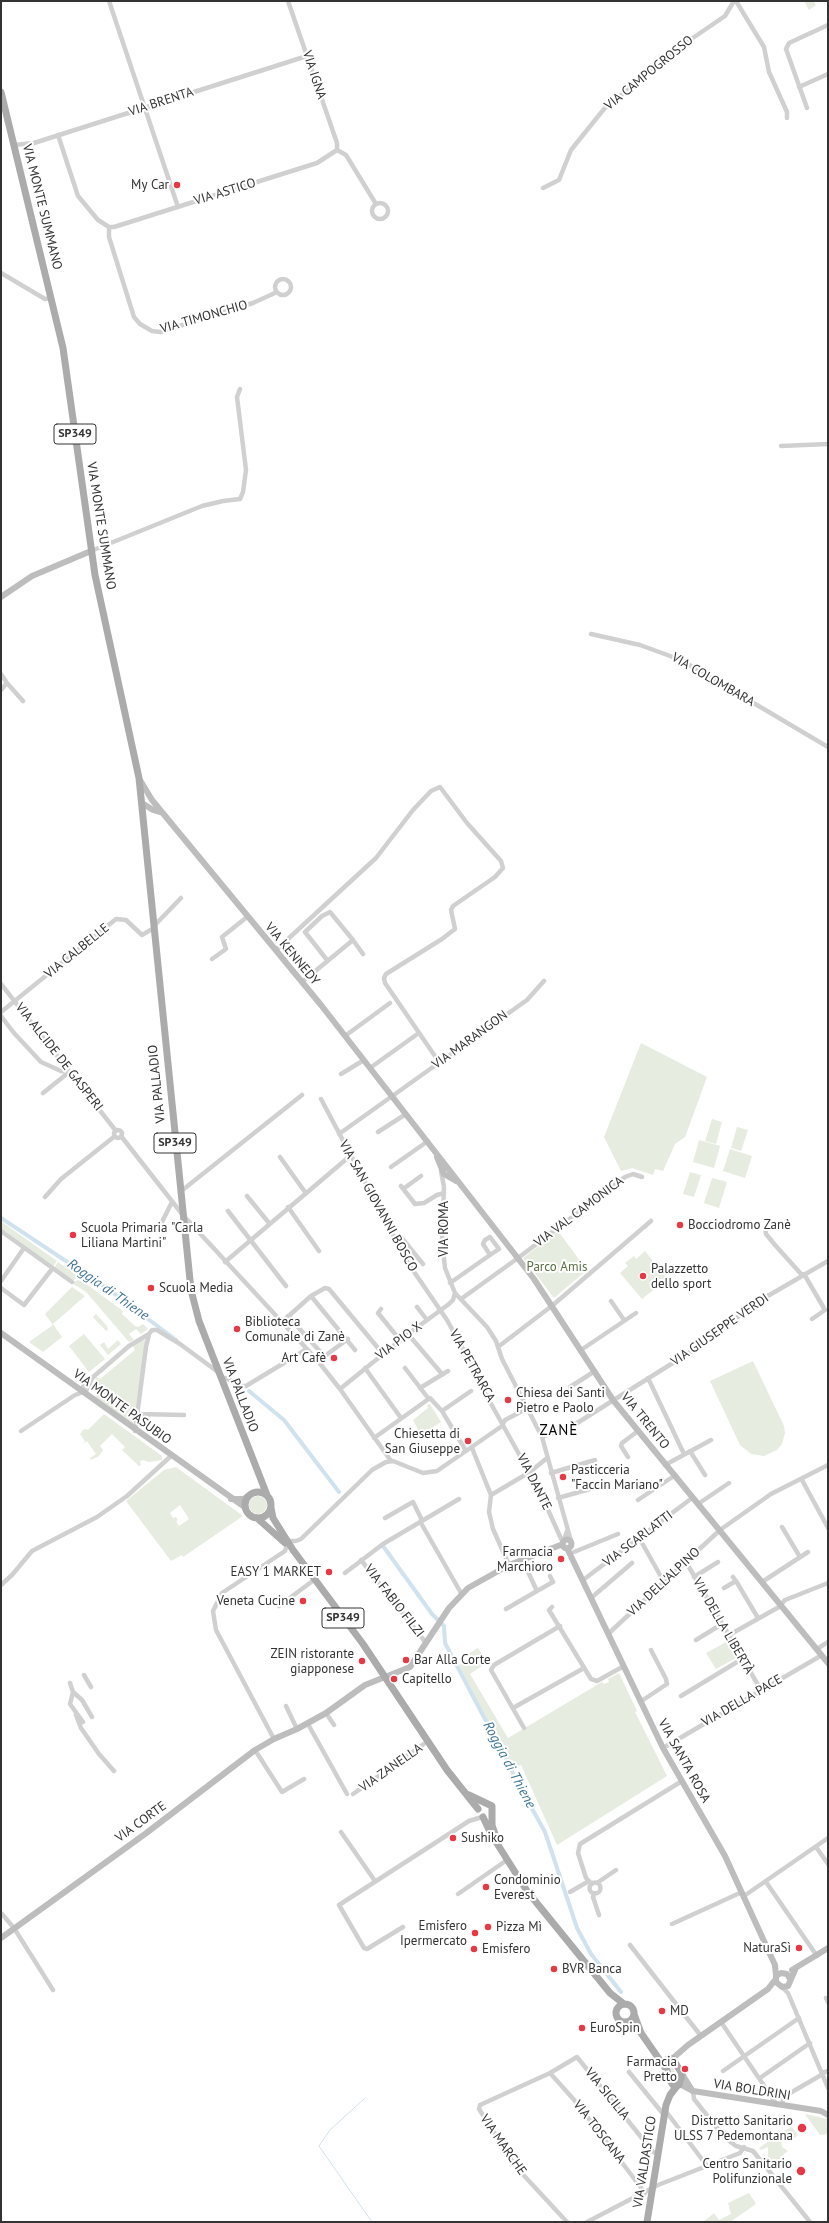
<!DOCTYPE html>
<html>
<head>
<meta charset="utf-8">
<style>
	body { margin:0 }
	#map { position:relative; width:829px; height:2223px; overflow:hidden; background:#fff; font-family:"PT Sans",sans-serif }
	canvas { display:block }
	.frame { position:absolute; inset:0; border:2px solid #333; pointer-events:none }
</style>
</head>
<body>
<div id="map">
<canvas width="829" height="2223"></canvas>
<div class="frame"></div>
</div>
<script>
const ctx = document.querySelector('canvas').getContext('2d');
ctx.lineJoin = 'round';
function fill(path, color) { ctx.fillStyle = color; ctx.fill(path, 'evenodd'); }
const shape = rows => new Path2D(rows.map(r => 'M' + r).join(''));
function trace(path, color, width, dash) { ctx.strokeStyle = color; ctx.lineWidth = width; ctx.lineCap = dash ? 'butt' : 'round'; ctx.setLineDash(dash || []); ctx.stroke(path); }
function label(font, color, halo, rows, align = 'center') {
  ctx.font = font + ' "PT Sans",sans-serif'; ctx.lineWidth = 4; ctx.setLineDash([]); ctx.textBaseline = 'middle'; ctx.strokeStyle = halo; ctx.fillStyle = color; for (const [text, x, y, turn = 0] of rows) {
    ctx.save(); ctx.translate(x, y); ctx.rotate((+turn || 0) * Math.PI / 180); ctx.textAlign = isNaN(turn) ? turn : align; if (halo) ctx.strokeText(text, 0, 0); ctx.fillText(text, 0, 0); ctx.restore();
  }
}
fill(shape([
	[804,1,814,1,816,5,809,10],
	[641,1043,707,1077,685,1137,675,1144,663,1171,655,1169,653,1175,632,1168,621,1171,604,1137],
	[712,1119,722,1122,716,1144,705,1141],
	[737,1127,748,1130,741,1151,731,1148],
	[699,1140,720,1146,714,1168,693,1162],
	[730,1149,752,1156,745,1178,723,1171],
	[690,1172,701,1175,694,1197,683,1194],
	[712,1178,727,1182,719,1208,704,1203],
	[2,1222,57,1261,53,1267,5,1231,1,1230],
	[558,1231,587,1270,554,1298,523,1258],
	[645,1251,667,1279,642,1299,620,1273,628,1266,625,1263,634,1256,636,1259],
	[58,1262,74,1273,88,1280,77,1278,72,1281,54,1268],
	[78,1280,85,1283,123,1311,122,1314,135,1326,138,1327,143,1324,148,1329,141,1334,136,1329,129,1334,134,1340,129,1342,86,1292,72,1283],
	[72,1287,85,1296,53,1324,62,1337,43,1352,29,1342,53,1325,45,1314],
	[96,1314,107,1326,108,1330,106,1331,93,1317],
	[84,1334,105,1359,89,1372,69,1346],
	[143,1339,146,1341,133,1425,96,1397,94,1386,96,1377,100,1379,135,1350,133,1346],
	[118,1340,121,1344,108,1355,100,1345,104,1342,108,1349],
	[753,1361,784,1426,785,1433,782,1444,777,1450,764,1456,751,1454,740,1445,710,1381],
	[430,1404,441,1422,421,1435,413,1420,428,1408,427,1405],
	[104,1414,162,1456,162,1460,149,1462,143,1460,140,1461,141,1465,139,1466,122,1450,125,1447,112,1434,100,1446,103,1450,99,1456,91,1460,90,1458,96,1454,87,1441,81,1445,85,1441,80,1434,84,1429,88,1430],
	[176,1467,243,1516,183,1557,182,1555,171,1561,126,1501,164,1470],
	[180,1505,189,1519,179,1526,176,1521,178,1520,176,1517,173,1518,170,1513],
	'249 1505a9 9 0 1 1 18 0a9 9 0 1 1-18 0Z',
	[728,1641,738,1657,716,1669,706,1653],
	[478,1648,488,1662,470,1674,508,1738,602,1682,604,1684,609,1682,608,1679,619,1673,637,1711,635,1712,667,1776,557,1845,521,1765,512,1768,459,1665,471,1657,469,1653],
	[671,2064,678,2078,677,2081,673,2080,670,2066],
	[805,2114,828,2119,828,2134,820,2135],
	[792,2127,798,2135,793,2139,782,2136,779,2133],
	[777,2135,781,2141,782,2147,788,2151,780,2157,781,2162,777,2165,768,2158,768,2147,761,2150,759,2148],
	[749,2193,756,2204,730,2222,703,2222,714,2213,719,2220,731,2214,728,2203]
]), '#e6ecdf');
trace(shape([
	[365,2098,330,2130,319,2146,372,2222]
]), '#cfe2ee', 1);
trace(shape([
	[1,1218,108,1289,176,1340],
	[249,1391,284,1420,339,1492],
	[383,1546,432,1614,444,1626,445,1643,486,1721,491,1726,515,1778,545,1832,577,1928,591,1954,621,1992]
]), '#cfe2ee', 4);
trace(shape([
	[109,1,178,207],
	[288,1,337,143,337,150],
	[736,1,764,47,769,72,787,112,787,118],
	[799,87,828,74],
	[807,108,786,49,789,43,828,25],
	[58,135,78,196,98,220,109,227,114,227,317,163,337,150],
	[14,145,34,143,307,56],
	[337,150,346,155,376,204],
	[543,188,559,180,571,150,604,109,684,44,725,16,734,1],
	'372 211a8 8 0 1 1 16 0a8 8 0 1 1-16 0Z',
	[109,227,109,237,134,317,140,324,152,331,160,332,253,303,277,292],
	[1,273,45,299,52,298],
	'275 287a8 8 0 1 1 16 0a8 8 0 1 1-16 0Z',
	[781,446,828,444],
	[91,551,202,506,223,501,240,499,243,492,246,470,237,397,240,389],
	[591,634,640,645,681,660,828,747],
	[1,674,7,683,1,690],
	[7,683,23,701],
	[154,926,181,898],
	[276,950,376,858,413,810,431,791,440,787,467,823,501,861,503,868,495,877,453,906,451,910,455,929,442,939,386,974,384,978,385,983,439,1062],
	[212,959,226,949,222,937,247,917],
	[327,960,305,932,322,916,330,912,353,940],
	[302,982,353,940,363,954],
	[1,984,116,1131],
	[1,1012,116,919,126,920,142,935,154,928],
	[1,1016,14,1033,41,1062,61,1071,70,1072],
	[345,1036,390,1003],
	[370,1068,416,1035],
	[341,1074,364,1060],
	[43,1093,68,1073],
	[321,1099,408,1263,447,1320,475,1371,485,1393,539,1490,563,1543],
	'114 1134a4 4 0 1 1 8 0a4 4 0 1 1-8 0Z',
	[378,1132,406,1114],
	[339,1134,527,1000,544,981],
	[121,1136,182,1214,318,1361,340,1389,391,1461],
	[280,1157,305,1192],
	[391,1167,428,1141],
	[441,1171,444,1187,442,1240,445,1268,455,1293,487,1327,496,1341,502,1359,542,1437,571,1541],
	[401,1186,415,1204,424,1203,437,1195,444,1193],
	[403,1189,421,1176],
	[180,1192,302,1095],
	[247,1196,269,1223],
	[45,1197,61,1179,115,1136],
	[288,1207,319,1251],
	[228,1211,286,1286],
	[160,1226,172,1202],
	[765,1227,766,1234,775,1245,802,1275],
	[1,1231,72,1282],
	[394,1237,401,1237,423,1264],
	[225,1262,350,1156],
	[804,1274,825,1310,812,1319],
	[1,1281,24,1248],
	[450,1283,490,1255,499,1249,490,1237,485,1240,483,1244,490,1255],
	[1,1288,24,1305,52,1269],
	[311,1296,355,1350],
	[461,1299,518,1258,625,1177,633,1174,642,1177],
	[611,1301,624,1320],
	[417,1307,427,1320],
	[381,1309,378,1313,400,1340],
	[288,1316,324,1356],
	[282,1322,311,1296,325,1288,329,1289,383,1354],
	[408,1334,442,1374],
	[498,1347,553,1305,651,1221],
	[581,1350,636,1313],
	[318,1361,348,1339],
	[365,1368,401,1418],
	[405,1368,428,1398],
	[92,1378,129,1346,149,1334],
	[221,1378,226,1378,240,1386,246,1386,307,1349],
	[648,1378,684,1454],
	[570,1387,595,1371],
	[420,1388,448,1371],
	[340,1389,408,1334,449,1304,453,1300,455,1293],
	[442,1411,471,1391],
	[138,1414,184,1415],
	[21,1431,75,1395,86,1391,92,1378,84,1383,82,1392],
	[135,1431,146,1347,149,1334,152,1330,157,1330,180,1344,218,1372],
	[542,1437,574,1425,703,1344,754,1304,828,1261],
	[374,1438,430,1398,442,1411,466,1451],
	[472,1448,491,1495,489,1512,493,1529,509,1565],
	[690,1451,705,1475],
	[628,1457,621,1446,622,1443,638,1431],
	[665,1465,711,1440],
	[551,1473,595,1460],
	[802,1480,828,1528],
	[491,1495,530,1472,547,1458],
	[558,1498,608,1484],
	[638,1500,674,1476],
	[698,1504,729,1483],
	[385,1518,413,1502,421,1518,421,1523],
	[421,1523,461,1593],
	[782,1527,800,1557],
	[564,1540,567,1531],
	[287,1541,296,1541,301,1539,372,1470,386,1462,393,1461,423,1473,437,1471,502,1426,505,1420,526,1409],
	[642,1543,664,1582],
	[574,1552,618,1534],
	[361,1560,426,1643],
	[686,1562,761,1690],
	[345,1573,383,1544,459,1499],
	[694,1577,718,1562],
	[583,1580,692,1498],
	[736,1581,758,1618],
	[762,1582,808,1552],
	[1,1585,12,1575,32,1551,97,1517,127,1496,171,1456],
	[724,1588,736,1581,733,1577],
	[537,1591,553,1582,550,1576],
	[591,1598,632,1563],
	[279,1606,314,1580],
	[552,1607,549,1610,591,1679,597,1681,624,1666],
	[506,1609,537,1591,522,1559],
	[608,1634,720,1530,771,1494,828,1465],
	[729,1635,779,1607,785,1600,828,1583],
	[696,1640,722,1624],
	[817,1649,828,1642],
	[84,1675,91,1687],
	[70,1683,73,1692,70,1704,83,1722],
	[73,1692,82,1700,92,1717],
	[681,1696,742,1659],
	[640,1702,667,1684,666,1679,651,1650],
	[286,1706,297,1729],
	[513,1708,584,1668],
	[326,1713,334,1725],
	[76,1715,81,1728,99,1754,114,1771],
	[308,1724,347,1794],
	[524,1728,491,1670,494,1665,560,1626],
	[274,1739,216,1630,213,1611,222,1593,285,1551,287,1545],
	[663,1748,822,1655],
	[255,1750,282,1792,304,1779],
	[353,1794,428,1741],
	[341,1832,375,1881],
	[816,1847,828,1864],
	[766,1882,817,1956],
	'589.5 1888a5.5 5.5 0 1 1 11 0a5.5 5.5 0 1 1-11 0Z',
	[597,1883,616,1870],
	[592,1884,586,1878,578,1853,580,1844,682,1781],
	[570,1892,589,1881],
	[595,1893,593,1897,599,1915],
	[458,1894,507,1860],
	[744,1896,828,1838],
	[2,1914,14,1928,53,1990],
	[672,1924,742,1892],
	[403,1927,367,1949,364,1948,339,1905,469,1821,482,1817],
	[630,1945,701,2036],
	[783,1988,788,1993,828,2088],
	[826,1998,828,2002],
	[721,2022,777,2105],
	[723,2071,799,2018],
	[629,2072,664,2115],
	[550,2073,576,2102,645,2193],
	[822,2073,828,2071],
	[760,2078,810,2043],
	[693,2091,694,2099,725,2138,736,2146,753,2151,810,2222],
	[781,2105,785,2096,823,2074],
	[665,2110,707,2166],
	[567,2222,516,2167,479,2109,480,2105,550,2073,577,2057,653,2152,658,2154],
	[587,2222,658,2185,740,2153,744,2147]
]), '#d0d0d0', 4.5);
trace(shape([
	[1,597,32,576,91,551],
	[140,780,152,800,321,1005,534,1279,613,1400,828,1663],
	[142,803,153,810,163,813],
	[437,1157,444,1174,456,1181],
	[1,1333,246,1508],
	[231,1499,244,1499,248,1496],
	'562.5 1544a4.5 4.5 0 1 1 9 0a4.5 4.5 0 1 1-9 0Z',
	[567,1548,663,1748,725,1856,775,1965,776,1976],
	[1,1938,145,1834,255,1750,274,1739,297,1729,326,1713,365,1685,410,1667,449,1608,468,1588,509,1565,563,1544],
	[792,1970,828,1948],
	[790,1979,787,1974,781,1973,776,1976,776,1982,782,1987,788,1986,795,1970],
	[672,2059,688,2045,768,1989,775,1980],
	[682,2074,692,2090],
	[680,2084,693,2091,821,2111,828,2115]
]), '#bdbdbd', 6);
trace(shape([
	[1,92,63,348,95,575,139,778,191,1290,199,1321,267,1495],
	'245 1505a13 13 0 1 1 26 0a13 13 0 1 1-26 0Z',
	[271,1508,273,1518,293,1550,363,1644,447,1770,478,1809],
	[257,1518,285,1543],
	[469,1795,492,1806,492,1825,495,1834],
	[483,1817,491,1834,527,1891,610,1993,624,2004],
	'616 2013a9 9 0 1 1 18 0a9 9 0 1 1-18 0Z',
	[634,2014,641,2033,666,2069],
	[668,2059,673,2059,682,2074,679,2085,673,2085,669,2079,666,2066,668,2059],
	[647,2222,666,2105,670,2095,677,2086]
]), '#ababab', 7);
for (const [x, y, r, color] of [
	[177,185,4,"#e63946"],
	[680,1225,4,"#e63946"],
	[73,1235,4,"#e63946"],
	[643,1276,4,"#e63946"],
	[151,1288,4,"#e63946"],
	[237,1329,4,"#e63946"],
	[334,1358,4,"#e63946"],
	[508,1400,4,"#e63946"],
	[468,1441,4,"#e63946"],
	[563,1477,4,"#e63946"],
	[561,1559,4,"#e63946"],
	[329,1572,4,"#e63946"],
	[303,1601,4,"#e63946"],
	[406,1660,4,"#e63946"],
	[362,1661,4,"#e63946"],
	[394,1679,4,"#e63946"],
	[453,1838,4,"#e63946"],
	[486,1887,4,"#e63946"],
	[488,1927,4,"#e63946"],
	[475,1933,4,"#e63946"],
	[799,1948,4,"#e63946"],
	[474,1949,4,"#e63946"],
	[554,1969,4,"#e63946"],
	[662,2011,4,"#e63946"],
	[582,2028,4,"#e63946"],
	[685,2069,4,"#e63946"],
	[802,2128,5,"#e63946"],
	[801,2171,5,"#e63946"]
]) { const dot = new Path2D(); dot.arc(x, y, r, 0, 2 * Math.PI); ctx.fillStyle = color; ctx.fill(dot); trace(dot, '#fff', 1.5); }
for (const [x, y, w] of [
	[75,434,42],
	[175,1143,42],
	[343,1618,42]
]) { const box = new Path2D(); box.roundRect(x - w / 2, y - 10, w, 20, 3); ctx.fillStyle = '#fff'; ctx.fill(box); trace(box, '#333', 1); }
label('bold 12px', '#333', null, [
	["SP349",75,434],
	["SP349",175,1143],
	["SP349",343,1618]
]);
label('13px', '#333', '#fff', [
	["VIA CAMPOGROSSO",649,73,-39],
	["VIA IGNA",314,75,72],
	["VIA BRENTA",161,102,-18],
	["VIA ASTICO",225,192,-17],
	["VIA MONTE SUMMANO",42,207,76],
	["VIA TIMONCHIO",204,317,-16],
	["VIA MONTE SUMMANO",101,526,81],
	["VIA COLOMBARA",713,680,30],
	["VIA CALBELLE",77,951,-39],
	["VIA KENNEDY",292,954,50],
	["VIA MARANGON",470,1040,-36],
	["VIA ALCIDE DE GASPERI",59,1057,52],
	["VIA PALLADIO",157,1084,-96],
	["VIA SAN GIOVANNI BOSCO",378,1206,61],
	["VIA VAL CAMONICA",579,1212,-37],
	["VIA ROMA",444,1229,-90],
	["VIA GIUSEPPE VERDI",720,1330,-35],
	["VIA PIO X",399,1341,-37],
	["VIA PETRARCA",472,1366,61],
	["VIA PALLADIO",240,1395,69],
	["VIA MONTE PASUBIO",122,1407,36],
	["VIA TRENTO",645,1421,51],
	["VIA DANTE",534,1482,63],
	["VIA SCARLATTI",638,1539,-37],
	["VIA DELL'ALPINO",664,1582,-43],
	["VIA FABIO FILZI",394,1601,52],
	["VIA DELLA LIBERTÀ",723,1626,60],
	["VIA DELLA PACE",742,1701,-30],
	["VIA SANTA ROSA",684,1761,61],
	["VIA ZANELLA",391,1768,-35],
	["VIA CORTE",141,1822,-36],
	["VIA BOLDRINI",752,2090,9],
	["VIA SICILIA",607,2094,51],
	["VIA TOSCANA",599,2132,52],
	["VIA MARCHE",503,2145,55],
	["VIA VALDASTICO",645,2162,-81]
]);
label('13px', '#333', '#fff', [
	["My Car",169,185,"right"],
	["Bocciodromo Zanè",688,1225],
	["Scuola Primaria \"Carla",81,1228],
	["Liliana Martini\"",81,1243],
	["Palazzetto",651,1269],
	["dello sport",651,1284],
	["Scuola Media",159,1288],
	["Biblioteca",245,1322],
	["Comunale di Zanè",245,1337],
	["Art Cafè",326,1358,"right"],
	["Chiesa dei Santi",516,1393],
	["Pietro e Paolo",516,1408],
	["Chiesetta di",460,1434,"right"],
	["San Giuseppe",460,1449,"right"],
	["Pasticceria",571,1470],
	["\"Faccin Mariano\"",571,1485],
	["Farmacia",553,1552,"right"],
	["Marchioro",553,1567,"right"],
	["EASY 1 MARKET",321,1572,"right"],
	["Veneta Cucine",295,1601,"right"],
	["ZEIN ristorante",354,1654,"right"],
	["giapponese",354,1669,"right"],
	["Bar Alla Corte",414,1660],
	["Capitello",402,1679],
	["Sushiko",461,1838],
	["Condominio",494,1880],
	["Everest",494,1895],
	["Emisfero",467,1926,"right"],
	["Ipermercato",467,1941,"right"],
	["Pizza Mì",496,1927],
	["NaturaSì",791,1948,"right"],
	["Emisfero",482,1949],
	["BVR Banca",562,1969],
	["MD",670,2011],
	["EuroSpin",590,2028],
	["Farmacia",677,2062,"right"],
	["Pretto",677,2077,"right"],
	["Distretto Sanitario",793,2121,"right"],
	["ULSS 7 Pedemontana",793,2136,"right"],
	["Centro Sanitario",792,2164,"right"],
	["Polifunzionale",792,2179,"right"]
], 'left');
label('13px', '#56703f', '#fff', [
	["Parco Amis",557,1267]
]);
label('italic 14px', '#3f7597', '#fff', [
	["Roggia di Thiene",108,1290,35],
	["Roggia di Thiene",509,1765,62]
]);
ctx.letterSpacing = '1px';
label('15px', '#000', '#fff', [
	["ZANÈ",559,1431]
]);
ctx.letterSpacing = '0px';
</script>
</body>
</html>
